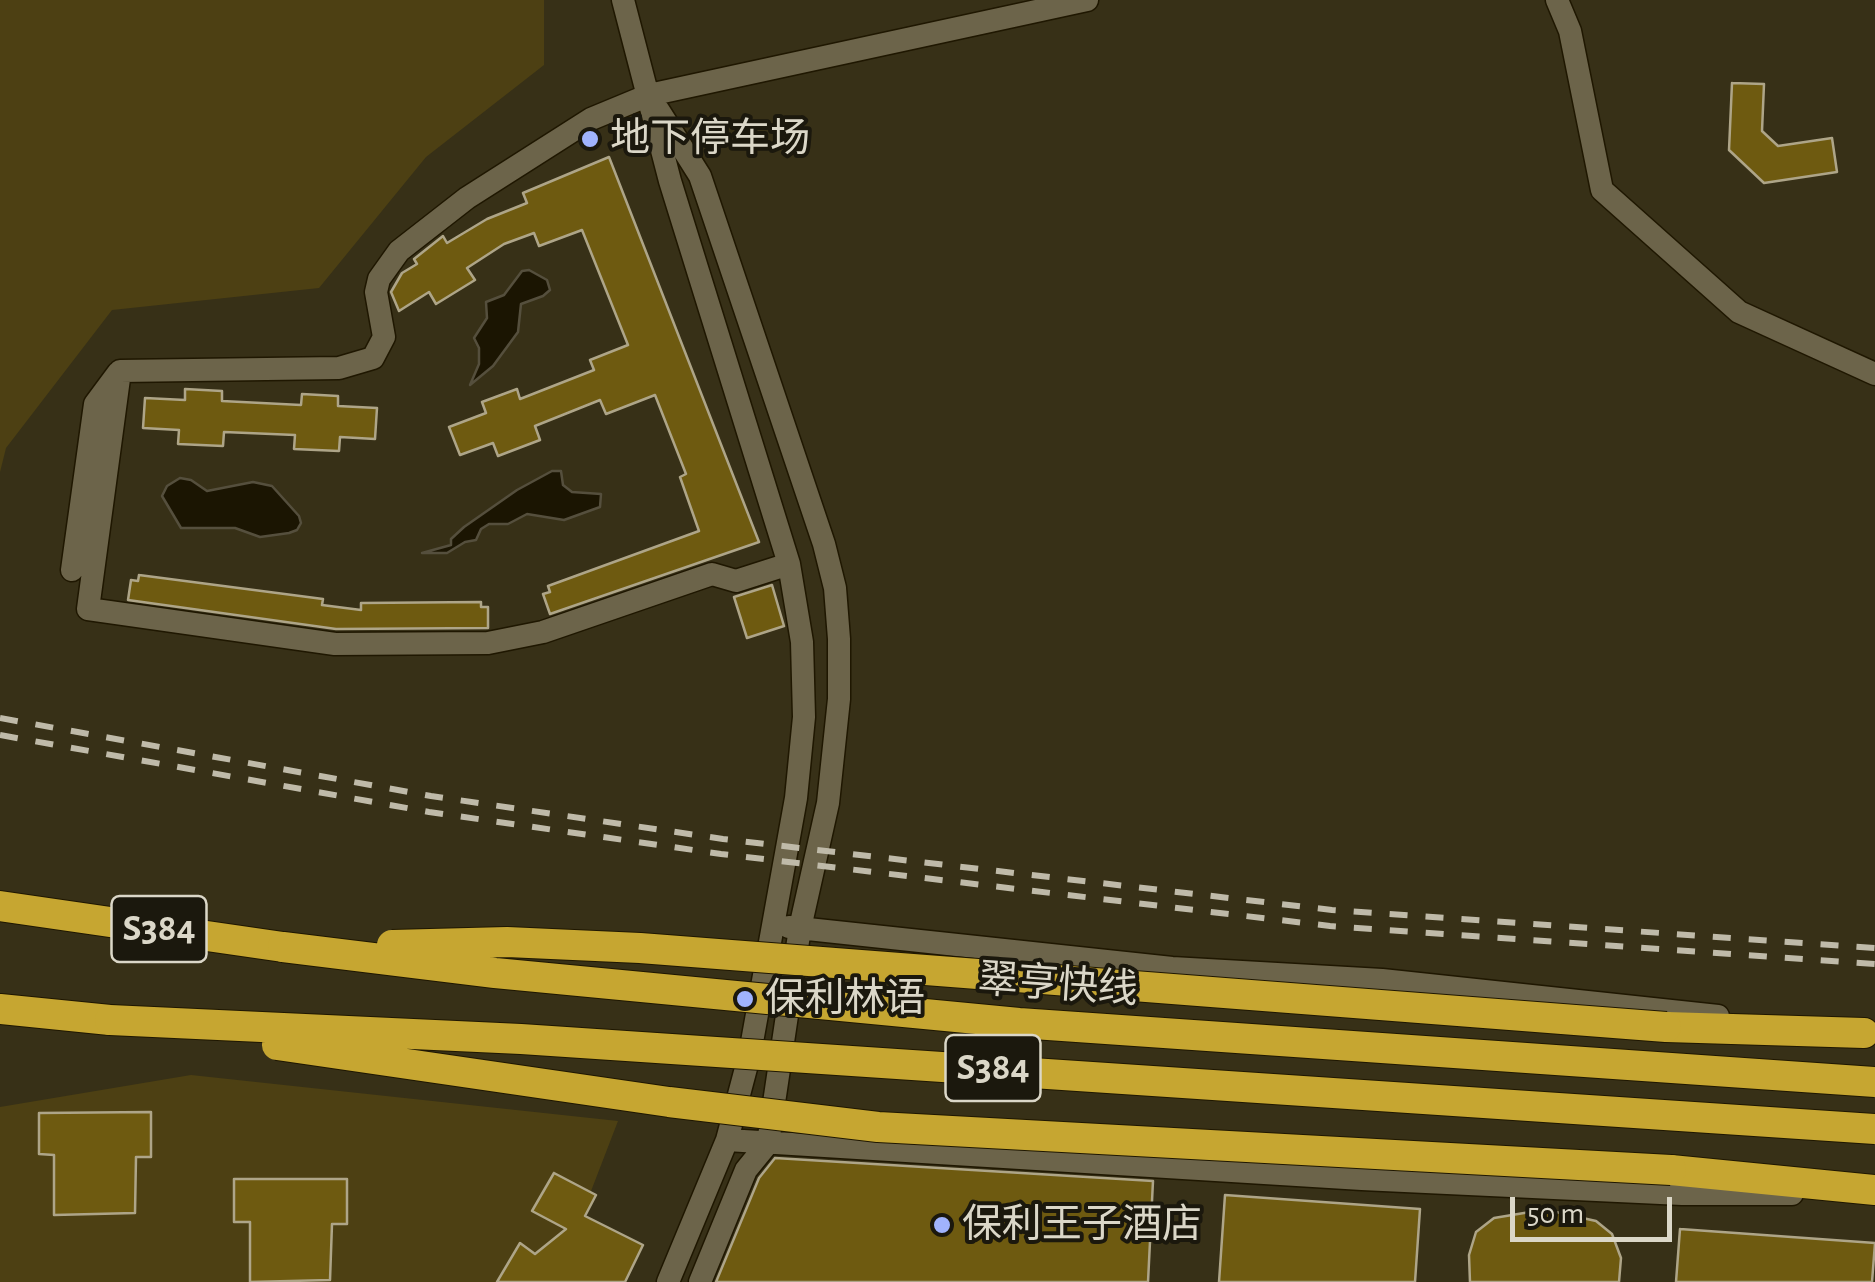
<!DOCTYPE html>
<html>
<head>
<meta charset="utf-8">
<style>
	body { margin:0 }
	#map { position:relative; width:1875px; height:1282px; overflow:hidden; background:#373017; font-family:"Alegreya Sans",sans-serif }
	canvas { display:block }
	.scale { position:absolute; left:1510px; top:1197px; width:162px; height:45px; box-sizing:border-box; border:5px solid #dbd7c8; border-top:0; padding-left:12px; font-size:30px; line-height:35px; white-space:nowrap; color:#dbd7c8; -webkit-text-stroke:8px #1b180d; paint-order:stroke }
</style>
</head>
<body>
<div id="map">
<canvas width="1875" height="1282"></canvas>
<div class="scale">50 m</div>
</div>
<script>
const ctx = document.querySelector('canvas').getContext('2d');
ctx.lineJoin = 'round';
function fill(path, color) { ctx.fillStyle = color; ctx.fill(path, 'evenodd'); }
const shape = rows => new Path2D(rows.map(r => 'M' + r).join(''));
function trace(path, color, width, dash) { ctx.strokeStyle = color; ctx.lineWidth = width; ctx.lineCap = dash ? 'butt' : 'round'; ctx.setLineDash(dash || []); ctx.stroke(path); }
function label(font, color, halo, rows, align = 'center') {
  ctx.font = font + ' "Alegreya Sans","Noto Sans SC",sans-serif'; ctx.lineWidth = 8; ctx.setLineDash([]); ctx.textBaseline = 'middle'; ctx.strokeStyle = halo; ctx.fillStyle = color; for (const [text, x, y, turn = 0] of rows) {
    ctx.save(); ctx.translate(x, y); ctx.rotate((+turn || 0) * Math.PI / 180); ctx.textAlign = isNaN(turn) ? turn : align; if (halo) ctx.strokeText(text, 0, 0); ctx.fillText(text, 0, 0); ctx.restore();
  }
}
fill(shape([
	[0,0,544,0,544,65,426,157,319,288,112,310,6,448,0,472],
	[191,1075,618,1121,556,1282,0,1282,0,1107]
]), '#4d4013');
const water = shape([
	[529,270,547,280,550,290,543,296,521,304,518,332,493,366,470,385,479,364,479,348,474,338,487,318,486,302,504,295,522,271,529,270],
	[552,471,561,471,563,485,572,492,601,494,600,507,564,520,527,514,508,524,489,524,481,529,476,540,465,542,447,553,422,553,451,545,451,539,464,527,517,490,552,471],
	[180,478,191,480,207,491,253,482,272,486,299,516,301,523,297,530,289,533,260,537,235,528,181,528,162,496,167,486,180,478]
]);
fill(water, '#1b1502');
trace(water, '#554f3d', 2.5);
const building = shape([
	[1732,83,1764,84,1762,131,1778,146,1832,138,1837,172,1764,183,1729,150,1732,83],
	[609,157,759,542,550,614,543,594,550,592,548,586,699,531,680,477,686,474,655,395,606,414,600,400,535,426,540,440,498,456,493,443,460,455,449,427,486,413,482,402,517,389,520,399,594,370,590,360,628,345,582,230,539,246,534,233,504,244,467,268,475,280,436,304,429,292,399,311,391,292,402,273,417,264,414,259,443,236,447,243,487,219,527,203,523,193,609,157],
	[185,389,222,391,222,401,301,405,302,394,338,396,338,406,377,408,375,439,340,437,339,451,294,449,295,435,224,432,223,446,178,444,179,430,143,428,145,398,185,400,185,389],
	[139,575,323,599,322,605,361,610,361,603,481,602,481,607,488,607,488,628,336,629,128,600,131,580,138,581,139,575],
	[772,585,784,626,747,638,734,597,772,585],
	[151,1112,151,1157,136,1157,135,1213,54,1215,54,1155,39,1154,39,1113,151,1112],
	[775,1158,1153,1181,1148,1282,716,1282,759,1178,775,1158],
	[554,1173,596,1195,585,1216,643,1245,625,1282,497,1282,520,1243,535,1254,566,1229,532,1211,554,1173],
	[234,1179,347,1179,347,1224,332,1224,330,1280,250,1282,250,1222,234,1222,234,1179],
	[1225,1195,1420,1209,1415,1282,1219,1282,1225,1195],
	[1536,1211,1556,1212,1596,1221,1612,1234,1621,1258,1619,1282,1470,1282,1469,1255,1476,1232,1494,1218,1536,1211],
	[1680,1229,1875,1243,1872,1282,1676,1282,1680,1229]
]);
fill(building, '#6e5a10');
trace(building, '#aea588', 2.5);
const minor = shape([
	[623,0,670,181,789,564,802,642,804,717,796,798,750,1053,727,1140,668,1282],
	[1557,0,1570,31,1602,190,1739,312,1875,374],
	[659,111,700,176,824,544,835,588,839,639,839,699,828,803,800,928,768,1143,746,1170,700,1282],
	[789,564,736,581,712,574,543,632,488,643,335,644,88,609,120,371,339,368,373,358,384,337,376,292,379,279,399,251,467,198,591,119,649,95,1087,0],
	[72,570,95,404,118,373],
	[789,927,1172,968,1382,980,1718,1016],
	[727,1140,1362,1179,1682,1194,1792,1194]
]);
const highway = shape([
	[0,906,283,947],
	[0,1009,110,1020],
	[1666,1027,1864,1033],
	[1671,1170,1875,1190]
]);
trace(minor, '#1f1701', 25);
trace(highway, '#1f1701', 32);
trace(minor, '#6c644a', 22);
trace(highway, '#c6a631', 30);
trace(shape([
	[0,718,431,796,723,839,1332,910,1875,948],
	[0,735,429,812,721,854,1330,926,1875,964]
]), '#bfbaa9', 6, [18, 18]);
const highwayBridge = shape([
	[392,945,507,942,640,948,1666,1027],
	[283,947,495,973,1019,1023,1875,1082],
	[110,1020,521,1039,1875,1129],
	[277,1045,669,1102,878,1127,1671,1170]
]);
trace(highwayBridge, '#1f1701', 32, []);
trace(highwayBridge, '#c6a631', 30);
for (const [x, y, r, color] of [
	[590,139,10,"#a0b3fd"],
	[745,999,10,"#a0b3fd"],
	[942,1225,10,"#a0b3fd"]
]) { const dot = new Path2D(); dot.arc(x, y, r, 0, 2 * Math.PI); ctx.fillStyle = color; ctx.fill(dot); trace(dot, '#1b180d', 4); }
for (const [x, y, w] of [
	[159,929,95],
	[993,1068,95]
]) { const box = new Path2D(); box.roundRect(x - w / 2, y - 33, w, 66, 8); ctx.fillStyle = '#1b180d'; ctx.fill(box); trace(box, '#dbd7c8', 2.5); }
label('bold 38px', '#dbd7c8', null, [
	["S384",159,929],
	["S384",993,1068]
]);
label('40px', '#dbd7c8', '#1b180d', [
	["地下停车场",610,139],
	["保利林语",765,999],
	["保利王子酒店",962,1225]
], 'left');
label('40px', '#dbd7c8', '#1b180d', [
	["翠亨快线",1058,985,4]
]);
</script>
</body>
</html>
